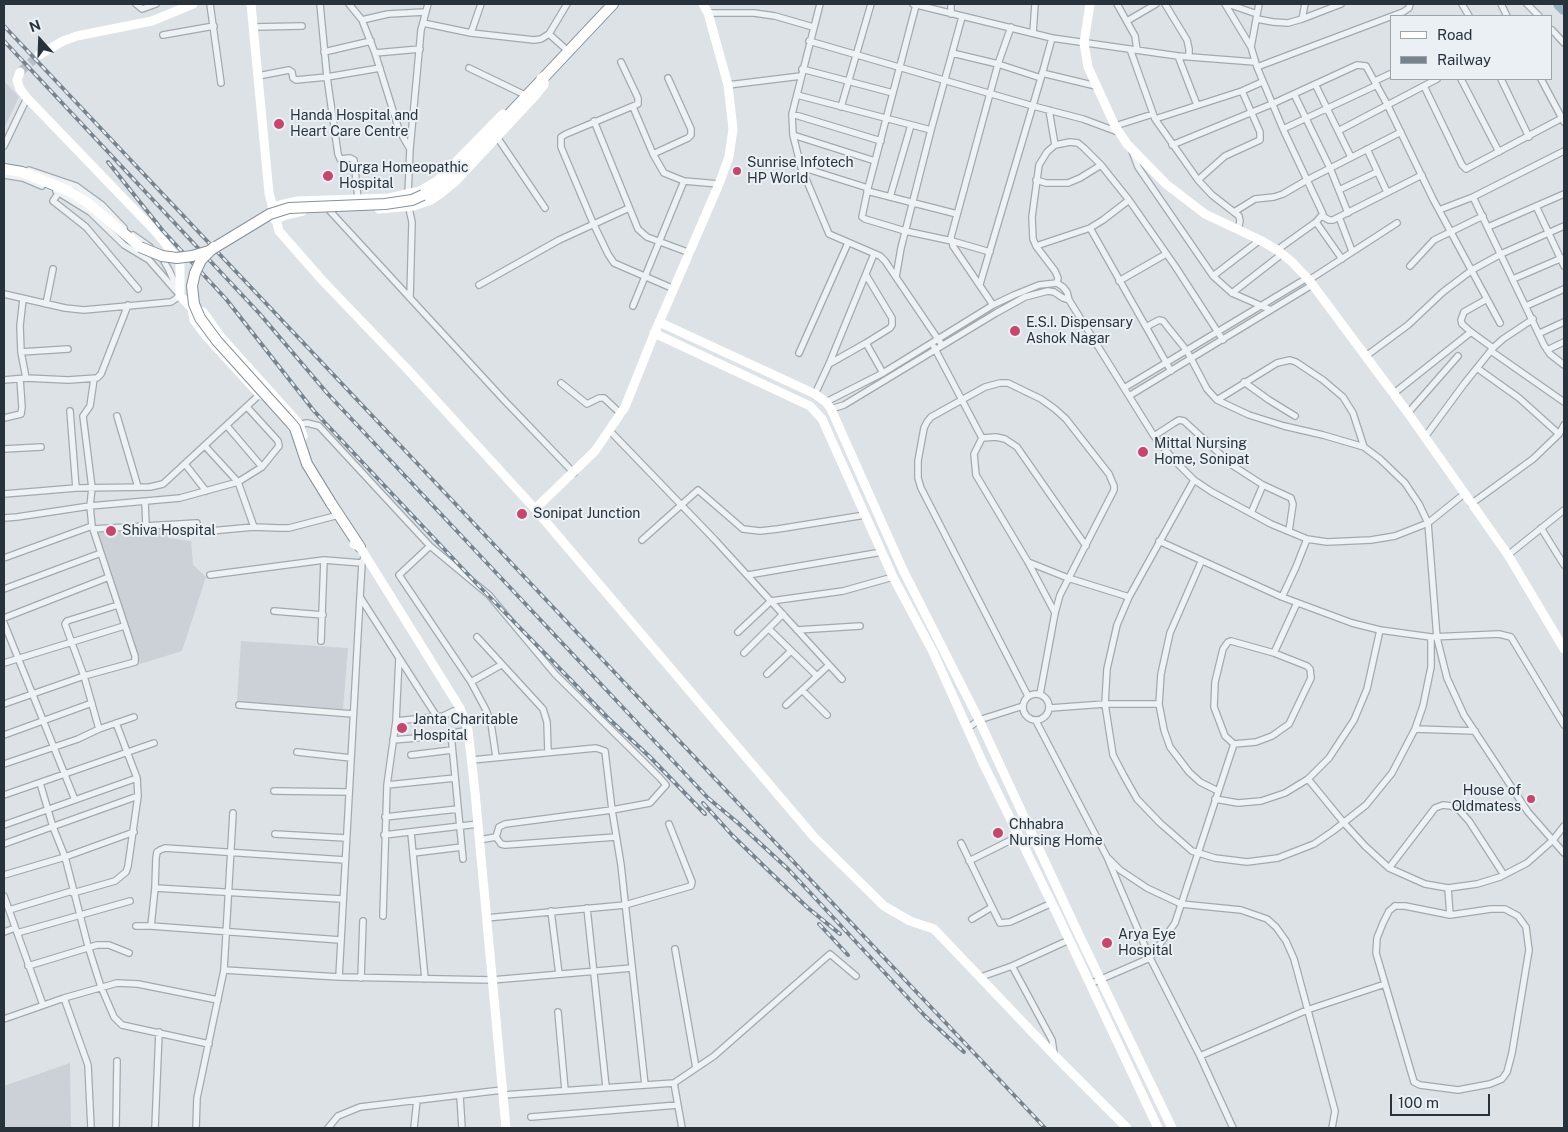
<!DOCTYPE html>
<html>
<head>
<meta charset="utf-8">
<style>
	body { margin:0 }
	#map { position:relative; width:1568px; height:1132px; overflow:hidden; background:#dce2e6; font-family:"Public Sans",sans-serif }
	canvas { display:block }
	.frame { position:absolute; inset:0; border:5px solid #27323b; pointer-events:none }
	.legend { position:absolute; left:1390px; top:15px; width:162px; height:65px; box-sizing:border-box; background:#ebf0f4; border:1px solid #9da4aa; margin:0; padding:6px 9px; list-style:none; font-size:15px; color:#27323b }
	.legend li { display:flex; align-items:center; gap:10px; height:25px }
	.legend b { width:25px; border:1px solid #9da4aa }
	.north { position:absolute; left:15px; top:15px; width:50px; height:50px; -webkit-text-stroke:4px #ebf0f4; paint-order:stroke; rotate:340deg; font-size:14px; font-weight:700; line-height:20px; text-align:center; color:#27323b }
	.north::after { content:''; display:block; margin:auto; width:18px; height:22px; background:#27323b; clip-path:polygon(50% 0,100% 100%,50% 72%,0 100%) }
	.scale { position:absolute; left:1390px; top:1094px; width:100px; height:22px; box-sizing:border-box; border:2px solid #27323b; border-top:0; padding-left:6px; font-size:15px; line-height:18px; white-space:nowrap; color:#27323b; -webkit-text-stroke:4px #ebf0f4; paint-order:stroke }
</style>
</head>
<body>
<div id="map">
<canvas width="1568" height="1132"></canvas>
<div class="frame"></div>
<ul class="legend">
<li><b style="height:6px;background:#fff"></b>Road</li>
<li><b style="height:6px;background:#77848e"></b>Railway</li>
</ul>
<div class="north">N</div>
<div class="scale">100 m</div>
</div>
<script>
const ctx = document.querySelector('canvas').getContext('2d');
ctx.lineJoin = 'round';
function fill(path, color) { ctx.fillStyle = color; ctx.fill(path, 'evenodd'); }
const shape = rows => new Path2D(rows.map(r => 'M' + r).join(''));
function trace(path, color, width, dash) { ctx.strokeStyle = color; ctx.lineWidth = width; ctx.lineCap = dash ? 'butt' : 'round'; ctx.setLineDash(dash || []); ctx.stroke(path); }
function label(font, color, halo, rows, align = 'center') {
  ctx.font = font + ' "Public Sans",sans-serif'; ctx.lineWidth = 4; ctx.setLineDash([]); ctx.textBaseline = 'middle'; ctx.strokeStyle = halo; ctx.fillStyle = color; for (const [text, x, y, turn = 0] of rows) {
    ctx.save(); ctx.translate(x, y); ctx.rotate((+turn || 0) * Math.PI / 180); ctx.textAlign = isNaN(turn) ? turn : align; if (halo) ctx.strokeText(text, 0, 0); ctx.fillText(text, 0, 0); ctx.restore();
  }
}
fill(shape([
	[4,81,19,97,5,126,4,126],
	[167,528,168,538,191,541,193,565,206,577,182,651,140,664,96,533],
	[241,641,348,648,343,709,237,702],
	[70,1063,71,1128,4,1128,4,1086]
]), '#cbd1d7');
trace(shape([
	[1559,4,1564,9]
]), '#99b5c4', 12);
trace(shape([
	[20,72,39,55]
]), '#b8bfc4', 9, [9, 4.5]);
const street = shape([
	[136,4,142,9,156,4],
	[210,4,221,83],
	[320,4,327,77,338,154,340,159,350,158,354,160,358,199],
	[349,4,362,20,375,53,399,130,410,149],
	[820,4,792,114,793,135,801,167,829,234,880,256,885,261,942,345],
	[913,4,1052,38,1178,56,1255,62],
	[1117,4,1135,36,1137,50],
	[1165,4,1187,40,1189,49,1189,57],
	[1225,4,1251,47],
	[1228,4,1257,14],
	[1259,4,1251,47,1257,67,1283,129,1323,214,1316,222,1277,250],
	[1462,4,1469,16],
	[1501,4,1507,16],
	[1527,4,1539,16],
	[916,5,868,188,862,217,865,219,905,231,952,241,990,252],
	[708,13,754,13,775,16,813,27],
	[951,14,951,4],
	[1257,19,1273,22,1288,23,1302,19,1341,4],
	[1302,19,1305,4],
	[362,20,388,14,425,12],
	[1127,21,1156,4],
	[423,23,471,33,534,40,541,39,549,34,567,4],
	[253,27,302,26],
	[1552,30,1564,43],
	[471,33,481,4],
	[1033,33,1035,4],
	[549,34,568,51],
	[163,35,214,26],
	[809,41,1033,106,1083,119,1118,132],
	[1130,49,1155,119,1198,180,1212,195,1239,216,1240,221,1238,230],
	[324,52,371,41],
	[375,53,420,49],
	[952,53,998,64,1041,78],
	[1178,56,1197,105],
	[621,62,638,98,638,104,566,134,561,137,561,147,593,223,608,254,614,263,674,289],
	[1257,67,1403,12,1409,8,1410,4],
	[469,68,523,94],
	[802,69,893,93],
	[1042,73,1096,86],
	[258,76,289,70,292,72,293,78,296,80,327,77,380,68],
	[1461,79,1499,152],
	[1501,79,1529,137],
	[1541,79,1564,122],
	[1375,81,1392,73],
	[1315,84,1351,157],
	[728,85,801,76],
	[1424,86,1462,165,1466,169,1564,117],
	[1294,94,1330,168,1348,213],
	[797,95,931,130],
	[633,107,653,154,664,173,684,181,719,184],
	[841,107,871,4],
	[1049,110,1055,145],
	[792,114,881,141],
	[1155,119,1242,91,1262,82],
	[594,121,638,229,647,237,690,253],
	[1115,126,1153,114],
	[1283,129,1377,85],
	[1338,131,1437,79],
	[793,135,875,161],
	[497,137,545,208],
	[1172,145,1272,104,1357,65,1366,66,1387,104,1433,199,1500,323],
	[4,146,27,98],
	[1367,149,1387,192],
	[1132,151,1138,167,1213,276,1232,293,1271,310],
	[653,154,688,138,691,135,691,129,668,78],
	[801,167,868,188],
	[29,170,76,186,102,205,124,228],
	[4,175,23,178,42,186],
	[1036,180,1046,183,1068,183,1080,178,1101,165],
	[1198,180,1225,156,1260,140,1260,132,1242,91],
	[1339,190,1377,172],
	[56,191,90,212,124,245,149,260,176,291],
	[867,191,957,214],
	[59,192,53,201,86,227,138,289],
	[408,195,410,149,421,30,428,4],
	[890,197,911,125],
	[1473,197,1544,345,1550,354,1564,365],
	[408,204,412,222,410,298],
	[1536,206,1564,266],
	[329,210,504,400,574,473],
	[1439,210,1473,197,1564,151],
	[1234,212,1255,199,1274,197,1283,194,1307,180,1401,132],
	[1322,216,1329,220,1333,220,1422,175],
	[1339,217,1352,251],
	[1316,222,1342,259],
	[1488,227,1564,194],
	[1090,228,1171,371],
	[133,235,150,247],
	[1036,246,1090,228,1103,220,1129,200],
	[161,256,169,270,178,290],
	[1410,266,1434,240,1483,216],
	[1213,276,1260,240],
	[896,277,901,248,931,130,962,17],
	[1513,279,1562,258],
	[1309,280,1397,223],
	[1119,281,1166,254],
	[1057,283,1058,278,1055,271,1036,246,1033,239,1032,217,1039,165,1047,152,1055,145,1070,142,1078,143,1084,148,1101,165,1129,200,1175,266,1223,340],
	[980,284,1041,78,1052,38],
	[479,285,559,240,629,208],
	[1232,293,1282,254],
	[4,294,65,308,84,310,171,302,180,296],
	[23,299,20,326,21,352,26,378],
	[1487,299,1464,312,1461,320,1462,324,1471,332,1493,348],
	[46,304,53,269],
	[993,305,953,246,951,237,998,64,1011,27],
	[633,306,684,181],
	[1526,306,1564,289],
	[1146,327,1159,320,1163,321,1187,351,1207,389,1217,400,1249,415,1284,426,1323,435,1364,447,1380,459,1405,483,1419,504,1428,523,1437,638,1447,678,1464,715,1528,812,1564,853],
	[1540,333,1564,322],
	[866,343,883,373],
	[934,347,982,438],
	[1547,350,1564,342],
	[1491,351,1564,402],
	[21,352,68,349],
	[799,353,848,243],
	[1366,356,1408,325,1443,292,1472,270,1501,254,1564,226],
	[829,364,866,343,890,328,892,325,892,318,866,275],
	[1477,368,1519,398,1559,434],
	[4,380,26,378,68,380,97,378,101,374,128,305],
	[1244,382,1269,400,1295,416],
	[561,383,587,404,599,398,604,398,621,414],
	[1124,388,1307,278],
	[815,394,829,364,874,254],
	[1393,394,1471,332],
	[1129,396,1312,285],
	[1217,400,1277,363,1290,360,1296,362,1323,380,1343,397,1353,413,1364,447],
	[826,402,883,373,993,305,1014,295,1039,285,1057,283,1063,287,1067,292,1069,300,1154,436,1173,459,1194,480,1212,492,1271,524,1307,539,1327,542,1371,540,1395,536,1428,523,1464,494],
	[831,409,844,405,996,313,1025,297,1048,291,1054,292,1063,298,1069,300],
	[70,411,76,488],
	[1408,413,1458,356],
	[117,416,138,487],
	[4,418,21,414,22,407,20,379],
	[296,425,307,423,319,426,430,546,489,595,555,674,660,778,666,785,650,803,612,810,505,824,499,827,496,837,479,840],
	[227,426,262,467],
	[610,431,715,540,842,679],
	[1154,436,1174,423,1179,420,1184,421,1232,465,1263,485,1291,498,1293,504,1289,531],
	[1425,437,1464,384,1493,348,1503,339,1533,319],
	[982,438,974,454,976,475,1028,562,1055,613],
	[982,438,996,437,1005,439,1017,447,1086,546],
	[205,446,238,482,254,527],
	[4,449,41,447],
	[185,464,206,491],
	[1194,480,1129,597,1117,625,1107,669,1105,704,1113,755,1124,776,1137,799,1160,823,1192,851,1215,858,1247,862,1278,858,1314,844,1333,831,1366,805,1392,773,1415,729,1423,706,1431,667,1431,637],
	[4,494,76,488,150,487,163,484,259,395],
	[145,502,146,525],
	[1471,504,1533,459,1559,434,1564,425],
	[1251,513,1263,485],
	[4,518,17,517,90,506,180,498,238,482,262,467,279,446,278,441,247,407],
	[1541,528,1564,565],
	[93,529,197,523,199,532,254,527,279,528,289,528,335,516],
	[642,540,698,490,743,529,760,531,778,529,865,515],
	[1159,541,1282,597,1352,623,1380,630,1431,637,1499,634,1511,637,1564,725],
	[430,546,399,575,471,682,486,710,491,723,496,757],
	[1508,555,1564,510],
	[4,558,92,526],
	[1028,562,1068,578,1129,597],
	[1201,562,1170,633,1161,674,1159,704,1164,730,1170,747,1189,772,1200,782,1218,791],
	[210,575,324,560,362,563],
	[748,575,882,552],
	[4,589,101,553],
	[360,597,437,717],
	[1282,597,1296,567,1307,539],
	[274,611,323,615],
	[4,618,109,577],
	[4,623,75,800],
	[769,629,817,676],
	[797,630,860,626],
	[738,632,771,601,843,591,893,577],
	[477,637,543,709,547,722,548,752],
	[321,641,324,560],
	[1231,641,1274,653,1307,666,1310,669,1311,678,1289,724,1272,736,1256,742,1234,744,1225,736,1214,707,1215,682,1223,649,1228,642,1231,641],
	[744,653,783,614],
	[1274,653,1297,603],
	[4,663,124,626],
	[767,674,791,651],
	[471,682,501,665],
	[802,690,827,715],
	'1023 707a13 13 0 1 1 26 0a13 13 0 1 1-26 0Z',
	[1028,696,921,488,918,478,918,461,924,428,927,422,931,417,985,387,1000,383,1008,383,1041,399,1055,409,1066,419,1109,474,1114,486,1114,490,1060,595,1055,613,1040,694],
	[4,704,84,676,135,662,135,656,92,526,90,506,92,488,83,416,90,406,94,379],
	[239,705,353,714],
	[786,705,829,665],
	[1050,708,1105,704,1159,704],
	[396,721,443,716,460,708],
	[1036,721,1107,857,1150,958,1200,1056,1233,1128],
	[968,728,979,720,1023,706],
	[99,729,84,676,65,624,67,621,118,605],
	[1415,729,1475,731],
	[451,734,463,859],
	[4,735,92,703],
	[393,740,440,736,468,730],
	[297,752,351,758],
	[411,755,452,750],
	[472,760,596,748,605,751,612,810,621,865,645,1085],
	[4,764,78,739,99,729,134,717],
	[1308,779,1344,823,1365,846,1389,868,1425,884,1448,888,1477,884,1500,877,1527,863,1553,840,1564,826],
	[40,783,53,827,65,857,88,946,101,987,114,1017,122,1025,209,1044],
	[387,785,455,778],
	[274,791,349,792],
	[4,795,154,743],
	[1215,799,1238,803,1261,801,1285,793,1308,779,1329,758,1354,720,1367,689,1380,630],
	[385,817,458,809],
	[4,825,137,778],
	[411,833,425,979],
	[275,834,346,838],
	[384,835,478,824],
	[496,837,501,844,505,845,616,837],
	[961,843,992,907,1000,923,1010,922,1052,903],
	[4,844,138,796],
	[413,853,462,847],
	[1108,858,1120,870,1147,888,1181,904,1241,910,1267,919,1276,927,1286,941,1294,959,1335,1111,1332,1128],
	[969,861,1019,836],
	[1389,868,1435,808,1443,805,1451,806,1459,810,1469,821,1504,875],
	[4,875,65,857,134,832],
	[155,888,342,899],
	[1448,888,1450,915],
	[73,893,115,881,126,872,128,866,138,796,137,778,116,723],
	[4,896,43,1005],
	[1395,906,1405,906,1450,915,1491,909,1505,909,1518,916,1526,927,1529,950,1512,1053,1507,1072,1502,1079,1490,1084,1458,1090,1420,1085,1414,1082,1376,953,1377,938,1383,923,1389,911,1395,906],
	[587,908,606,1087],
	[9,910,72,891],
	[551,911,559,974],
	[383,916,387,785,396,721,399,658],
	[486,918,625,905,691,886,692,882,669,824],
	[972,919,992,907],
	[136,926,151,926,340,940],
	[151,926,155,888,156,858,157,852,160,850,165,848,345,860],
	[4,932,15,928],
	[17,933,130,901],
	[675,949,696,1068],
	[28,966,97,945,109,945,129,953],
	[1012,966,1052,1040,1054,1053],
	[224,970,339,977,492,980,632,968],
	[339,977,360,597,362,563,365,555],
	[981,977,1012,966,1069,940],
	[361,978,363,921],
	[1090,984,1150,958,1175,923,1234,744],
	[64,998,88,1065,91,1128],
	[558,1012,565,1090],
	[4,1019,64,998,117,983,138,984,218,1000],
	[1200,1056,1307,1010,1385,984],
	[674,1083,682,1128],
	[503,1095,674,1083,714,1056,830,954,856,976],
	[460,1096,462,1128],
	[531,1117,678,1105],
	[116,1128,117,1061],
	[155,1128,159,1032],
	[196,1128,197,1098,224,970,233,813],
	[328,1128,338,1116,360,1107,502,1090],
	[414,1128,417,1100]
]);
const highway = shape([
	[4,169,22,172,69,191,88,203,140,247],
	[423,195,434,190,450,177,613,4],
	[331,503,360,547]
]);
trace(street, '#a2aaaf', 8);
trace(highway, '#85919b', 12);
trace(street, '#eff2f4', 5.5);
trace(shape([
	[251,4,269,193,279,231,322,280,410,372,535,509,814,837,884,906,910,921,934,929,1054,1055,1127,1128],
	[1090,4,1084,43,1088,67,1115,126,1127,144,1166,184,1205,214,1260,240,1277,250,1291,261,1309,280,1408,413,1508,555,1564,649],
	[39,55,63,41,77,36,152,21,193,4],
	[20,72,17,80,20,89,27,98,156,232,180,262,180,296,192,308,203,312,221,337,293,417,299,424,303,436],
	[272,207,297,201,389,198,420,191,437,181,503,114],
	[379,209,414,206,431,200,440,194,456,181,535,96,544,85,544,76,541,78],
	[275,220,286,215,303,211],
	[192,308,194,320,206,336,260,395],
	[659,322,815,394,826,402,831,409,903,570,979,720,1079,935,1172,1128],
	[654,333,810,406,822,419,893,577,933,652,983,763,1057,914,1158,1128],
	[535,509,595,451,625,407,655,332,719,184,729,157,733,129,728,85,708,13,703,4],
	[354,544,360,547,460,708,468,730,475,792,506,1128]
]), '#fff', 9);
trace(highway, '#fff', 10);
const rail = shape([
	[4,26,1045,1128],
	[4,41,259,313,327,393,708,798,738,823,788,869,925,1016,964,1052],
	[108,162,163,231,226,299,314,411,478,585,608,718,650,757,705,814],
	[703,803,732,835,771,873,808,908,840,934],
	[819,924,848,955]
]);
trace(rail, '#77848e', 4);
trace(rail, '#ebf0f4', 2, [5.5]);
const highwayBridge = shape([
	[140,247,162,256,177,258,192,256,209,251,270,214,289,208,385,204,412,200,423,195],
	[214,247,201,260,195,273,192,286,194,304,200,318,217,341,290,422,295,428,307,464,331,503]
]);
trace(highwayBridge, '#85919b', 12, []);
trace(highwayBridge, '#fff', 10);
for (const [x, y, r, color] of [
	[279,124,6,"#c6466e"],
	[737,171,5,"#c6466e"],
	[328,176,6,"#c6466e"],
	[1015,331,6,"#c6466e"],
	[1143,452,6,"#c6466e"],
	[522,514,6,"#c6466e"],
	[111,531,6,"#c6466e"],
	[402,728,6,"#c6466e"],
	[1531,799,5,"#c6466e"],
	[998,833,6,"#c6466e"],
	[1107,943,6,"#c6466e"]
]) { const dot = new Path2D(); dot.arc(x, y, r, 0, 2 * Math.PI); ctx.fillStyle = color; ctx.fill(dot); trace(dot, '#ebf0f4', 2); }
label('14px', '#27323b', '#ebf0f4', [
	["Handa Hospital and",290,116],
	["Heart Care Centre",290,132],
	["Sunrise Infotech",747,163],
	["HP World",747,179],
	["Durga Homeopathic",339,168],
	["Hospital",339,184],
	["E.S.I. Dispensary",1026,323],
	["Ashok Nagar",1026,339],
	["Mittal Nursing",1154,444],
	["Home, Sonipat",1154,460],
	["Sonipat Junction",533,514],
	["Shiva Hospital",122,531],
	["Janta Charitable",413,720],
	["Hospital",413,736],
	["House of",1521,791,"right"],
	["Oldmatess",1521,807,"right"],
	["Chhabra",1009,825],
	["Nursing Home",1009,841],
	["Arya Eye",1118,935],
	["Hospital",1118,951]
], 'left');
</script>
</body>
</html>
